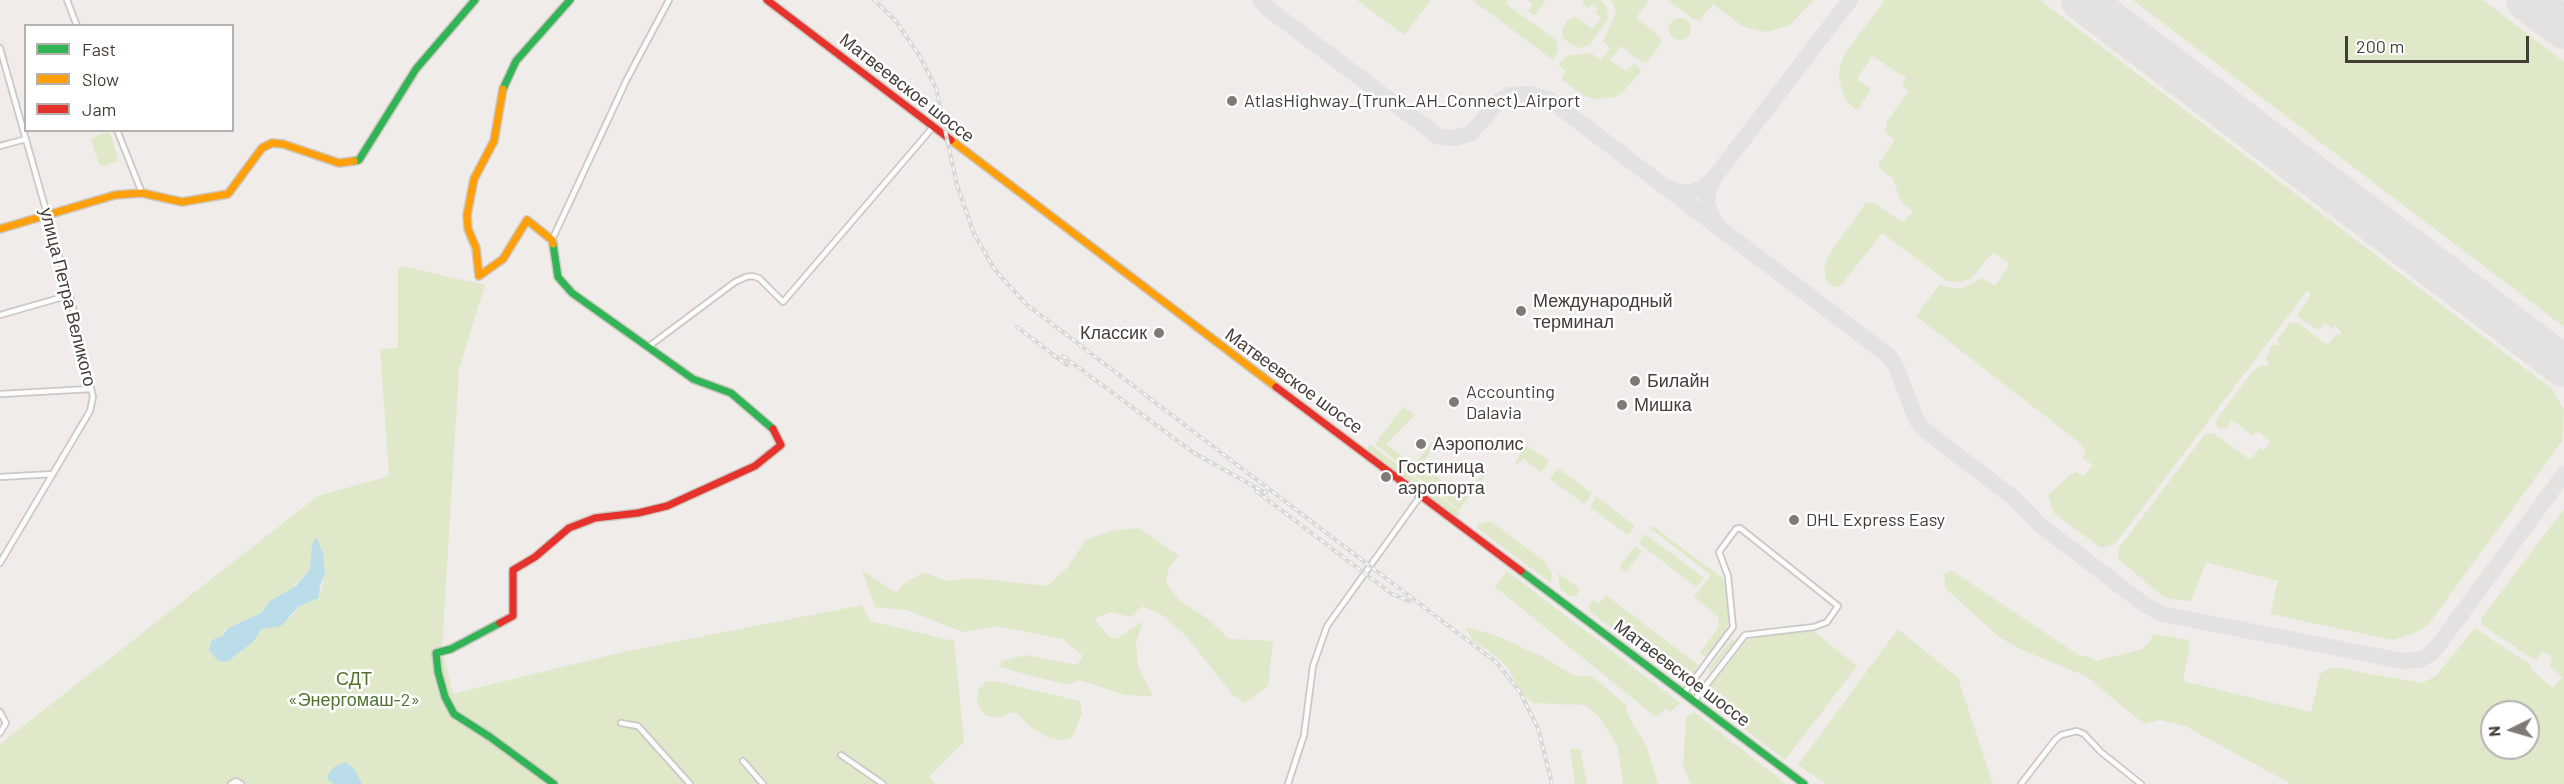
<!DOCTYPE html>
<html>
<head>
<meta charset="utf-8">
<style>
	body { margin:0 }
	#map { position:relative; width:2564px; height:784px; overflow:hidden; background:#efece9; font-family:Barlow,sans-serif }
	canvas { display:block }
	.legend { position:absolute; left:24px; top:24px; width:210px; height:108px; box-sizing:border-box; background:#fff; border:2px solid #b4b1af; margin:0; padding:8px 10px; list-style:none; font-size:18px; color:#443d36 }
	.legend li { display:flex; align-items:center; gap:12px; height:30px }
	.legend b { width:30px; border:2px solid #b4b1af }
	.north { position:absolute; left:2480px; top:700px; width:60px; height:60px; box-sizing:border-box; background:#fff; border:2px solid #b4b1af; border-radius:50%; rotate:265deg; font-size:16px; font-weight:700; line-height:24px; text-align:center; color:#443d36 }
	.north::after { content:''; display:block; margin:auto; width:21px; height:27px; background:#807a75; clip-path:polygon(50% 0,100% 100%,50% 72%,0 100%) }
	.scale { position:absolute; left:2345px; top:36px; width:184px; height:27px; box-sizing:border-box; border:3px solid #443d36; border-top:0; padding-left:8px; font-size:18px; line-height:21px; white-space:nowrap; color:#443d36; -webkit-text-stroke:4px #fff; paint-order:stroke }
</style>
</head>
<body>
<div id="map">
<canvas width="2564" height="784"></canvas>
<ul class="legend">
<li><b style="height:8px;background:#30b455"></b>Fast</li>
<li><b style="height:8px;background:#ff9f0a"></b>Slow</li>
<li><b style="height:8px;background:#e5322d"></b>Jam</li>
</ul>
<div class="north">N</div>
<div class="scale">200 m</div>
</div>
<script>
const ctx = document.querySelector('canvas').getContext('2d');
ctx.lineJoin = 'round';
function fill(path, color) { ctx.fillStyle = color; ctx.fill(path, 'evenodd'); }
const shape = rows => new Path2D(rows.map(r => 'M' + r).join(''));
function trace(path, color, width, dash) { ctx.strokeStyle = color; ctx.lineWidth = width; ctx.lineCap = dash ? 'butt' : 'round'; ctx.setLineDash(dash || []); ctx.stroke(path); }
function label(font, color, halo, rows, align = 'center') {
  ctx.font = font + ' Barlow,sans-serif'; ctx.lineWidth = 5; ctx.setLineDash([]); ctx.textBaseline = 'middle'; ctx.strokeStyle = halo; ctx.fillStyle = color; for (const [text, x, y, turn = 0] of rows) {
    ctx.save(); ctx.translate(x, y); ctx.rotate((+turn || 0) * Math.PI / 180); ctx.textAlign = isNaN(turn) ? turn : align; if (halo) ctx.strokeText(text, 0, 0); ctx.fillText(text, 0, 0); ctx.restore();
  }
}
fill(shape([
	[1357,0,1431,0,1404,35],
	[1472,0,1508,0,1506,4,1556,40,1558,49,1555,58,1553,60],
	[1527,0,1546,0,1535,15,1528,11,1533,4],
	[1584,0,1600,0,1606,6,1608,16,1607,21,1589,45,1580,48,1575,47,1564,39,1562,30,1568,19,1571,20,1574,16,1593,29,1601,18,1595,13,1598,9,1592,4,1589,8,1582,3],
	[1610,0,1649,0,1636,18,1659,36,1662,42,1647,62,1642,62,1621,46,1610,60,1626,71,1635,63,1641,71,1624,91,1616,97,1595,99,1584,96,1561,79,1566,71,1559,65,1564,58,1570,55,1591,53,1601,60,1610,48,1603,41,1616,14,1614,5],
	[1668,0,1813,0,1790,25,1766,32,1742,26,1713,4,1700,20,1693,19],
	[1885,0,2040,0,2552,389,2564,410,2562,441,2428,625,2415,633,2393,640,2270,614,2278,581,2206,562,2191,601,2171,599,2164,597,2118,559,2119,548,2205,434,2213,433,2250,460,2260,448,2264,450,2271,442,2259,432,2252,435,2232,420,2227,428,2220,429,2217,427,2216,420,2252,372,2262,365,2266,367,2269,363,2266,360,2270,348,2273,345,2277,346,2279,343,2277,340,2290,323,2298,323,2327,345,2337,334,2340,335,2342,332,2335,326,2333,329,2325,323,2318,330,2297,316,2311,294,2307,291,2115,544,2101,548,2054,513,2048,495,2070,475,2076,472,2084,476,2093,465,2082,458,2086,450,2075,439,1916,316,1939,285,1961,289,1982,278,1995,286,2010,264,1993,252,1971,279,1959,282,1947,281,1882,233,1842,284,1836,287,1829,284,1826,280,1824,268,1828,256,1866,203,1874,203,1903,223,1913,211,1901,202,1893,179,1879,168,1879,163,1895,140,1885,132,1887,121,1909,91,1902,86,1906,78,1872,56,1857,79,1871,89,1857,111,1845,99,1839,80,1840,66,1845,53],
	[2133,0,2483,0,2564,62,2564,327],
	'1669 29a11 11 0 1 1 22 0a11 11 0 1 1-22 0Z',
	[106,132,110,133,118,159,116,162,103,166,99,164,91,139],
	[398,267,405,267,485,285,459,369,442,648,453,694,623,652,862,605,870,621,954,641,964,742,929,777,936,784,0,784,0,744,14,733,318,496,389,476,380,349,398,348],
	[311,556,325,564,325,574,319,598,298,607,293,615,268,628,262,629,253,642,227,662,222,636,224,630,261,613,270,601,289,592,310,569],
	[1403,407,1415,415,1386,444,1414,465,1439,433,1442,436,1421,465,1463,497,1484,472,1484,476,1459,510,1375,444],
	[1370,444,1460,512,1455,518,1367,449],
	[1526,445,1549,461,1541,472,1523,459,1518,464,1515,463],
	[1558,468,1592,493,1584,504,1550,479],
	[1596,496,1635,526,1628,535,1590,507],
	[2564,509,2564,784,2291,784,2185,726,2160,720,2144,724,2086,676,2022,650,1999,637,1945,588,1945,579,1943,575,1951,570,2080,656,2087,656,2096,661,2142,649,2151,640,2153,634,2188,640,2190,647,2183,678,2186,682,2311,712,2320,674,2332,667,2422,683,2436,676,2473,630,2476,629,2529,664,2532,670,2553,688,2562,677,2550,666,2552,657,2543,651,2537,659,2531,658,2481,624,2481,619],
	[2492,712,2528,712,2528,748,2492,748],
	[1478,522,1480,525,1483,522,1492,522,1545,562,1552,573,1551,583,1477,528],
	[1653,526,1725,580,1730,619,1726,630,1707,658,1700,653,1719,627,1718,617,1694,596,1711,575,1650,528],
	[1139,528,1179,556,1169,567,1166,582,1179,600,1208,619,1229,639,1273,641,1268,686,1245,703,1233,695,1186,636,1162,615,1143,606,1131,617,1111,612,1094,619,1108,636,1117,639,1143,621,1136,642,1138,667,1153,696,1125,695,1079,680,1067,685,999,667,1002,661,1026,655,1077,665,1083,656,1063,639,996,626,963,632,906,610,875,607,862,570,896,593,906,582,924,572,947,581,974,578,1047,586,1066,569,1086,540,1110,531],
	[1645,534,1704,578,1696,587,1639,543],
	[1635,546,1642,551,1626,572,1619,567],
	[1507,571,1680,703,1670,712,1665,709,1656,717,1495,587],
	[1558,573,1580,589,1576,596,1569,596,1560,589],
	[1606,595,1698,665,1692,675,1685,677,1676,676,1590,612,1589,605,1594,599,1599,604],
	[1466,627,1495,635,1545,658,1575,676,1592,676,1626,705,1629,718,1646,745,1658,784,1623,784,1618,747,1600,718,1586,705,1533,703,1522,694,1508,668,1492,653,1472,640],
	[1898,629,1958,678,1993,784,1826,784,1798,765],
	[1812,630,1857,666,1785,760,1710,703,1710,686,1746,641,1754,637],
	[1732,639,1735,641,1709,674,1709,668],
	[994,681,1080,701,1082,713,1074,734,1071,738,1063,740,1049,738,1029,726,1018,714,1011,712,1001,718,986,716,977,703,977,696,979,688,985,682],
	[1694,712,1786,784,1691,784,1683,766,1686,716],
	[1570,749,1580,749,1587,784,1575,784]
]), '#e0e8ca');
fill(shape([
	[316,537,323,553,325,574,320,586,319,598,298,607,281,626,262,629,253,642,227,662,218,661,209,650,212,640,222,636,228,628,261,613,270,601,296,586,310,569,312,544],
	[346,762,354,769,362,784,334,784,328,780,328,775,334,767]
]), '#bbddea');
trace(shape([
	[1260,0,1267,8,1439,137,1455,138,1471,133,1499,101,1509,95,1530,94,1550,100,1889,356,1896,366,1916,419,1923,429,2015,499,2040,525,2145,605,2162,614,2403,661,2419,660,2430,654,2437,647,2564,474],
	[1714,178,1850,0],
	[1669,188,1680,192,1693,192,1704,187,1714,178,1708,191,1707,205,1716,225]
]), '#e4e2e0', 16);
trace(shape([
	[2082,0,2564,366],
	[2527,0,2564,28]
]), '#e4e2e0', 42);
const street = shape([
	[67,0,77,26],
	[0,48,70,295,93,397,90,411,0,563],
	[117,130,142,193],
	[0,146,26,139],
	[552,240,627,79,669,0],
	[0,315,70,295],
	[648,347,735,282,746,277,752,276,759,278,783,302,933,127],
	[0,394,91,389],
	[0,477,53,474],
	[1684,693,1733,627,1728,576,1719,552,1736,529,1740,528,1838,606,1827,622,1814,627,1745,635,1694,701],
	[0,712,6,723,0,733],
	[621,723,638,726,690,784],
	[841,755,883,784],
	[743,761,763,784],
	[231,784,236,781,241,784],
	[1288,784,1304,735,1313,666,1327,626,1421,495],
	[2021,784,2055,740,2061,735,2077,731,2084,734,2101,752,2141,784]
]);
const fast = shape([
	[503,89,516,61,570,0],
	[354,161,359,160,416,69,475,0],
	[553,244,558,277,572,293,693,379,731,393,773,429],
	[1521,571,1804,784],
	[500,623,451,649,436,653,438,672,445,697,454,714,490,737,554,784]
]);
const slow = shape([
	[503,89,494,141,474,179,467,215,468,229,476,248,479,276,503,259,527,220,552,240,553,244],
	[951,140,1276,387],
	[0,229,115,195,142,193,182,202,228,194,262,148,272,143,283,144,339,163,354,161]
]);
const jam = shape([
	[767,0,951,140],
	[1276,387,1521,571],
	[500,623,513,616,513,570,535,557,569,528,595,518,638,513,667,506,755,466,781,445,773,429]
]);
trace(street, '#ccc8c5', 8);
trace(fast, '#cec8c0', 10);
trace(slow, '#cec8c0', 10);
trace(jam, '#cec8c0', 10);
trace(street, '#fdfcfc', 4.5);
trace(fast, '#30b455', 7);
trace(slow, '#ff9f0a', 7);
trace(jam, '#e5322d', 7);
const rail = shape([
	[874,0,895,20,919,55,936,88,957,185,974,234,995,270,1026,304,1496,662,1520,692,1538,728,1552,784],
	[1017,327,1067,365],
	[1063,356,1194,453,1266,493],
	[1256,491,1392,594,1409,601]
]);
trace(rail, '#d9d8d8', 4);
trace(rail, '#fff', 1.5, [4.5]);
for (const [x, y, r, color] of [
	[1232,101,6,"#807a75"],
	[1521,311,6,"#807a75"],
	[1159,333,6,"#807a75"],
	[1635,381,6,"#807a75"],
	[1454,402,6,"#807a75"],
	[1622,405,6,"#807a75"],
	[1421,444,6,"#807a75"],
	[1386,477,6,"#807a75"],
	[1794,520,6,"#807a75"]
]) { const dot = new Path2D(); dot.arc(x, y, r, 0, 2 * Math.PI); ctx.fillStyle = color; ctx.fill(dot); trace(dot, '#fff', 2); }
label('18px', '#443d36', '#fff', [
	["Матвеевское шоссе",907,88,38],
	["улица Петра Великого",68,297,76],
	["Матвеевское шоссе",1294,381,36],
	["Матвеевское шоссе",1682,673,37]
]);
label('18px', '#443d36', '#fff', [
	["AtlasHighway_(Trunk_AH_Connect)_Airport",1244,101],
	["Международный",1533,301],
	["терминал",1533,322],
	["Классик",1147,333,"right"],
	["Билайн",1647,381],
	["Accounting",1466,392],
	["Dalavia",1466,413],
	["Мишка",1634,405],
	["Аэрополис",1433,444],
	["Гостиница",1398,467],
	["аэропорта",1398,488],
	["DHL Express Easy",1806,520]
], 'left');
label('18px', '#4f722d', '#fff', [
	["СДТ",354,679],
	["«Энергомаш-2»",354,700]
]);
</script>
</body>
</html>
